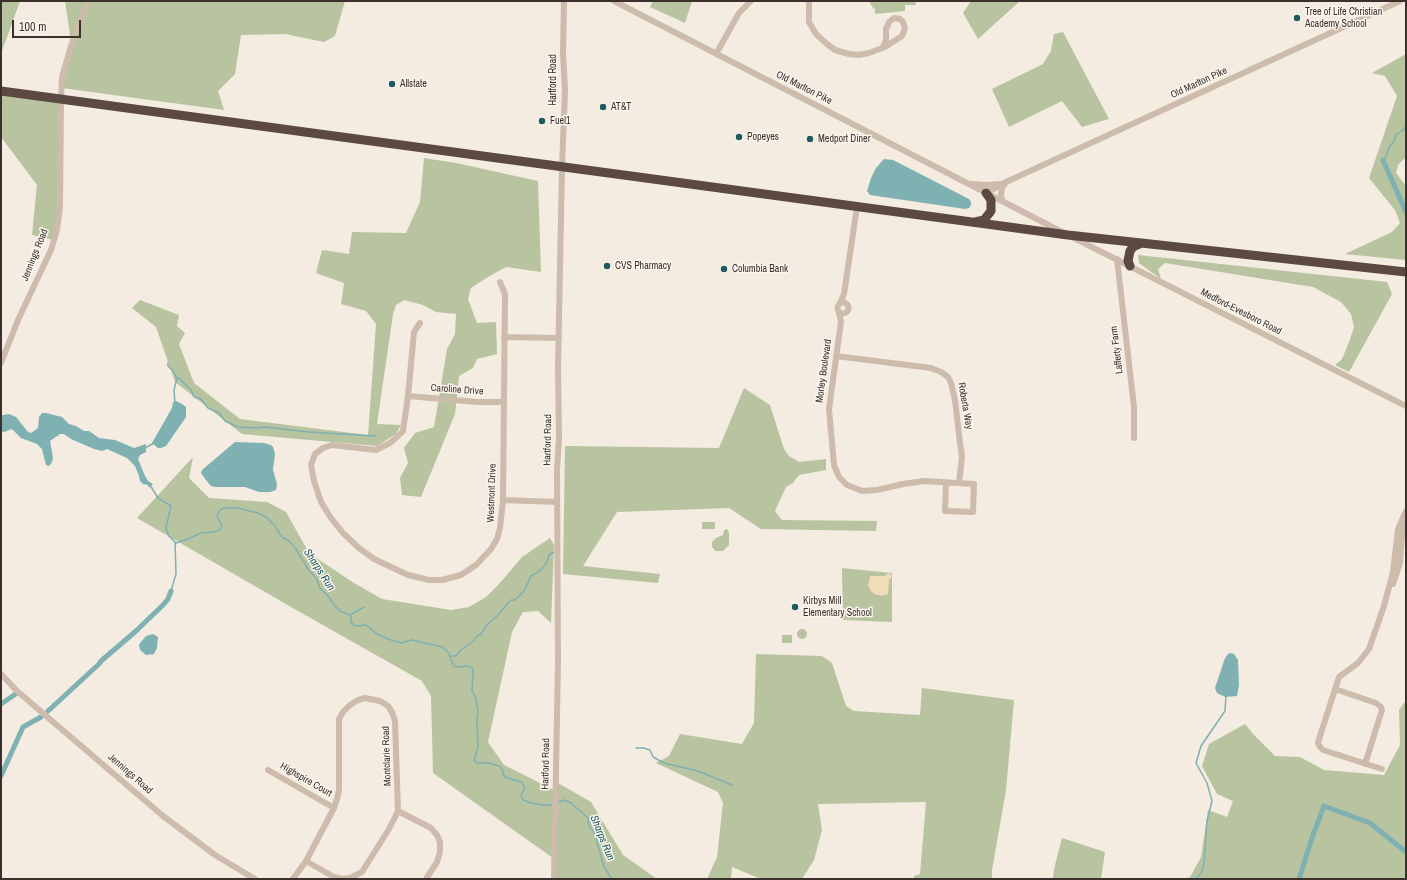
<!DOCTYPE html>
<html>
<head>
<meta charset="utf-8">
<style>
	body { margin:0 }
	#map { position:relative; width:1407px; height:880px; overflow:hidden; background:#f4ebe1; font-family:"Archivo Narrow",sans-serif }
	canvas { display:block }
	.frame { position:absolute; inset:0; border:2px solid #3b302b; pointer-events:none }
	.scale { position:absolute; left:12px; top:20px; width:69px; height:18px; box-sizing:border-box; border:2px solid #3b302b; border-top:0; padding-left:5px; font-size:12px; line-height:14px; white-space:nowrap; color:#3b302b; -webkit-text-stroke:3px #fbf5ee; paint-order:stroke }
</style>
</head>
<body>
<div id="map">
<canvas width="1407" height="880"></canvas>
<div class="frame"></div>
<div class="scale">100 m</div>
</div>
<script>
const ctx = document.querySelector('canvas').getContext('2d');
ctx.lineJoin = 'round';
function fill(path, color) { ctx.fillStyle = color; ctx.fill(path, 'evenodd'); }
const shape = rows => new Path2D(rows.map(r => 'M' + r).join(''));
function trace(path, color, width, dash) { ctx.strokeStyle = color; ctx.lineWidth = width; ctx.lineCap = dash ? 'butt' : 'round'; ctx.setLineDash(dash || []); ctx.stroke(path); }
function label(font, color, halo, rows, align = 'center') {
  ctx.font = font + ' "Archivo Narrow",sans-serif'; ctx.lineWidth = 3; ctx.setLineDash([]); ctx.textBaseline = 'middle'; ctx.strokeStyle = halo; ctx.fillStyle = color; for (const [text, x, y, turn = 0] of rows) {
    ctx.save(); ctx.translate(x, y); ctx.rotate((+turn || 0) * Math.PI / 180); ctx.textAlign = isNaN(turn) ? turn : align; if (halo) ctx.strokeText(text, 0, 0); ctx.fillText(text, 0, 0); ctx.restore();
  }
}
fill(shape([
	[1,1,20,1,1,54],
	[65,1,345,1,335,36,324,42,285,34,241,35,235,74,218,91,224,110,62,88,72,49],
	[653,1,692,1,685,23,650,7],
	[869,1,915,1,916,5,905,5,905,11,875,14,875,9,873,8],
	[971,1,1020,1,978,39,963,13],
	[1063,32,1109,119,1082,127,1062,101,1009,127,992,89,1043,64,1051,51,1054,34],
	[1406,54,1406,157,1398,165,1396,173,1406,186,1406,260,1345,254,1392,232,1400,223,1395,210,1369,178,1397,96,1385,76,1372,73],
	[1,91,61,100,60,207,54,240,32,235,37,185,1,137],
	[424,158,456,163,538,181,541,272,506,267,488,277,471,288,468,299,477,323,496,322,497,354,477,359,473,368,459,376,455,414,421,497,402,495,400,478,408,463,404,448,415,433,434,427,447,349,455,334,456,314,436,312,423,305,404,300,396,305,393,314,377,424,401,425,396,434,377,446,242,434,175,382,156,327,132,308,140,300,179,315,177,326,185,333,179,344,194,383,240,419,368,435,376,324,366,311,341,304,344,283,316,273,322,250,349,254,352,232,406,233,420,202],
	[1138,255,1387,282,1392,294,1349,372,1335,365,1342,359,1349,342,1354,327,1351,314,1341,302,1313,287,1165,263,1158,269,1161,279,1139,263],
	[744,388,770,405,784,449,789,456,799,462,826,459,826,470,799,475,793,483,786,487,775,511,782,520,877,521,876,531,761,529,729,508,617,512,583,566,660,574,658,583,563,574,565,446,719,448],
	[193,457,189,478,209,498,267,502,286,512,309,553,354,583,382,599,451,610,469,607,486,597,500,583,522,557,550,538,554,545,551,623,538,611,523,612,512,632,488,742,504,765,558,792,558,783,591,802,623,855,657,879,553,879,553,858,433,773,431,696,422,681,298,611,137,518],
	[702,522,715,522,715,529,702,529],
	[727,529,729,533,729,545,723,551,715,551,712,547,712,542,716,538,723,535,724,530],
	[842,568,892,573,892,622,843,620],
	'797 634a5 5 0 1 1 10 0a5 5 0 1 1-10 0Z',
	[782,635,792,635,792,643,782,643],
	[756,654,822,656,832,663,846,706,854,711,920,715,922,688,1014,700,1006,790,992,870,992,879,914,879,914,876,920,874,926,802,818,804,822,830,814,860,802,879,761,879,732,867,731,879,707,879,717,857,723,803,718,792,656,763,669,756,680,734,742,744,754,723],
	[1406,700,1406,879,1183,879,1190,877,1201,857,1208,810,1227,817,1233,801,1217,794,1202,766,1209,744,1245,724,1254,735,1275,756,1300,757,1324,770,1384,775,1400,745,1399,710],
	[1062,838,1105,852,1101,879,1053,879,1054,869]
]), '#b8c4a0');
fill(shape([
	[888,573,890,574,892,576,889,580,888,594,882,596,874,594,870,590,868,585,870,576,885,576]
]), '#efdcb8');
fill(shape([
	[884,159,893,160,969,199,971,202,971,205,969,208,965,209,870,195,867,191,871,178,876,168],
	[176,401,182,404,186,407,186,417,166,446,161,448,158,448,152,443,172,408,173,402],
	[42,413,46,413,62,417,69,424,76,426,84,431,89,431,99,438,115,440,134,448,146,444,146,452,140,455,138,459,145,476,148,481,153,484,149,488,148,485,143,484,140,481,139,476,135,466,127,458,107,449,102,451,94,449,71,439,64,434,60,434,50,441,53,458,51,464,49,466,46,465,42,449,37,444,21,438,12,429,4,432,1,431,1,416,3,415,9,414,16,417,28,432,31,433,38,428,39,417],
	[235,442,264,443,271,445,273,447,275,454,273,470,277,484,276,490,270,492,259,492,245,487,215,487,211,486,206,480,201,473,202,470],
	[153,634,158,637,157,648,154,654,146,655,140,650,139,645,141,642,146,636],
	[1231,653,1234,654,1238,660,1239,685,1237,696,1225,697,1217,693,1215,688,1225,658,1228,654]
]), '#7fb0b2');
trace(shape([
	[1383,160,1386,156,1389,147,1394,141,1396,135,1403,130,1406,126],
	[168,363,168,366,173,371,177,378,179,378,191,390,194,397,201,399,208,408,219,413,225,421,238,427,257,428,265,427,309,432,375,436],
	[175,403,174,390,177,378],
	[145,448,154,443],
	[150,485,158,498,171,506,166,528,169,536,176,543,188,539,201,533,214,532,220,530,222,525,217,517,219,511,223,508,237,508,258,513,266,517,275,526,282,537,289,541,296,549,308,569,316,578,320,588,329,597,334,605,340,611,350,615],
	[171,591,176,574,175,542],
	[350,615,351,618,351,622,355,626,366,625,377,634,388,639,401,643,412,640,442,647,448,652,454,666,458,667,467,666,472,668,473,669,472,691,476,699,478,712,477,720,478,747,474,761,477,763,488,763,499,766,503,770,503,774,505,777,521,782,525,787,521,795,523,800,531,803,543,805,553,805],
	[350,615,364,607],
	[450,656,456,656,461,650,474,641,476,637,481,634,487,625,498,615,509,602,511,600,515,600,524,591,531,576,541,570,547,562,549,555,554,552],
	[636,748,644,748,650,750,653,757,664,763,698,771,732,785],
	[558,802,564,800,571,803,588,818,589,826,593,830,596,838,604,867,612,879],
	[1196,879,1201,873,1204,864,1207,821,1212,801,1207,783,1196,763,1201,746,1225,711,1226,695]
]), '#7fb0b2', 1.5);
trace(shape([
	[1383,160,1406,212],
	[1,704,17,693],
	[48,711,99,664,101,661,136,631,163,605,168,599,171,591],
	[1,776,23,727,41,717],
	[1299,879,1313,835,1324,806,1370,823,1406,852]
]), '#7fb0b2', 5);
trace(shape([
	[614,1,1062,232],
	[809,1,809,22,816,34,827,44,835,50,849,54,859,55,869,53,885,47,902,36,905,28,903,22,900,19,894,18,889,22,886,29,886,40,883,47],
	[716,54,739,13,751,1],
	[972,184,985,185,1000,184],
	[986,193,1006,182,1400,1],
	[1002,201,1001,195,1002,188,1006,182],
	[1072,237,1406,406],
	[1117,259,1134,407,1134,438],
	'837.5 308a5.5 5.5 0 1 1 11 0a5.5 5.5 0 1 1-11 0Z',
	[840,303,844,294,857,207],
	[839,313,841,322,829,409,834,465,839,477,847,485,862,491,877,490,903,484,924,481,974,484,973,512,945,511,946,483],
	[420,323,414,332,408,396,403,431,397,437,390,443,376,450,332,445,323,448,315,454,311,465,314,481,321,502,331,518,343,533,359,548,374,559,408,575,429,580,442,580,461,575,476,565,491,549,497,539,500,528,503,500,505,294,500,282],
	[504,337,559,338],
	[836,356,931,368,941,372,948,377,951,383,955,400,960,443,962,457,959,483],
	[1,363,18,320,51,250,57,230,60,207,61,100,62,77,71,46,88,1],
	[408,396,477,402,504,402],
	[503,500,557,502],
	[1393,584,1400,563,1402,536,1406,524],
	[1,674,17,691,163,816,215,855,255,879],
	[1335,689,1376,703,1381,707,1382,710,1365,764],
	[365,698,380,701,388,706,392,712,395,721,398,811,389,829,362,872,350,878,343,879,334,877,306,861,334,808,337,799,339,790,339,719,343,712,350,705,358,700,365,698],
	[1382,769,1323,750,1320,747,1318,743,1319,739,1339,677,1358,663,1369,649,1384,606,1393,572,1398,529,1406,511],
	[268,770,334,808],
	[398,811,431,828,437,835,440,842,440,852,437,862,426,879],
	[293,879,306,861],
	[554,879,558,662,557,469,559,439,558,367,562,167,565,90,563,53,564,1]
]), '#cdbbac', 6);
trace(shape([
	[1,91,1068,235,1406,272],
	[975,222,984,220,991,211,991,200,986,193],
	[1130,266,1128,261,1130,251,1133,247,1142,243]
]), '#5c4a42', 9);
for (const [x, y, r, color] of [
	[1297,18,4,"#1f5a5e"],
	[392,84,4,"#1f5a5e"],
	[603,107,4,"#1f5a5e"],
	[542,121,4,"#1f5a5e"],
	[739,137,4,"#1f5a5e"],
	[810,139,4,"#1f5a5e"],
	[607,266,4,"#1f5a5e"],
	[724,269,4,"#1f5a5e"],
	[795,607,4,"#1f5a5e"]
]) { const dot = new Path2D(); dot.arc(x, y, r, 0, 2 * Math.PI); ctx.fillStyle = color; ctx.fill(dot); trace(dot, '#fbf5ee', 1.5); }
label('10px', '#3b302b', '#fbf5ee', [
	["Tree of Life Christian",1305,12],
	["Academy School",1305,24],
	["Allstate",400,84],
	["AT&T",611,107],
	["Fuel1",550,121],
	["Popeyes",747,137],
	["Medport Diner",818,139],
	["CVS Pharmacy",615,266],
	["Columbia Bank",732,269],
	["Kirbys Mill",803,601],
	["Elementary School",803,613]
], 'left');
label('10px', '#3b302b', '#fbf5ee', [
	["Hartford Road",553,80,-90],
	["Old Marlton Pike",1199,83,-25],
	["Old Marlton Pike",804,88,27],
	["Jennings Road",35,255,-68],
	["Medford-Evesboro Road",1241,312,27],
	["Lafferty Farm",1117,350,-97],
	["Morley Boulevard",824,371,-82],
	["Caroline Drive",457,390,4],
	["Roberta Way",965,406,80],
	["Hartford Road",548,440,-89],
	["Westmont Drive",492,493,-88],
	["Montclarie Road",387,756,-92],
	["Hartford Road",546,764,-89],
	["Jennings Road",130,774,41],
	["Highspire Court",306,780,30]
]);
label('italic 11px', '#1f5a5e', '#fbf5ee', [
	["Sharps Run",319,570,57],
	["Sharps Run",602,838,68]
]);
</script>
</body>
</html>
